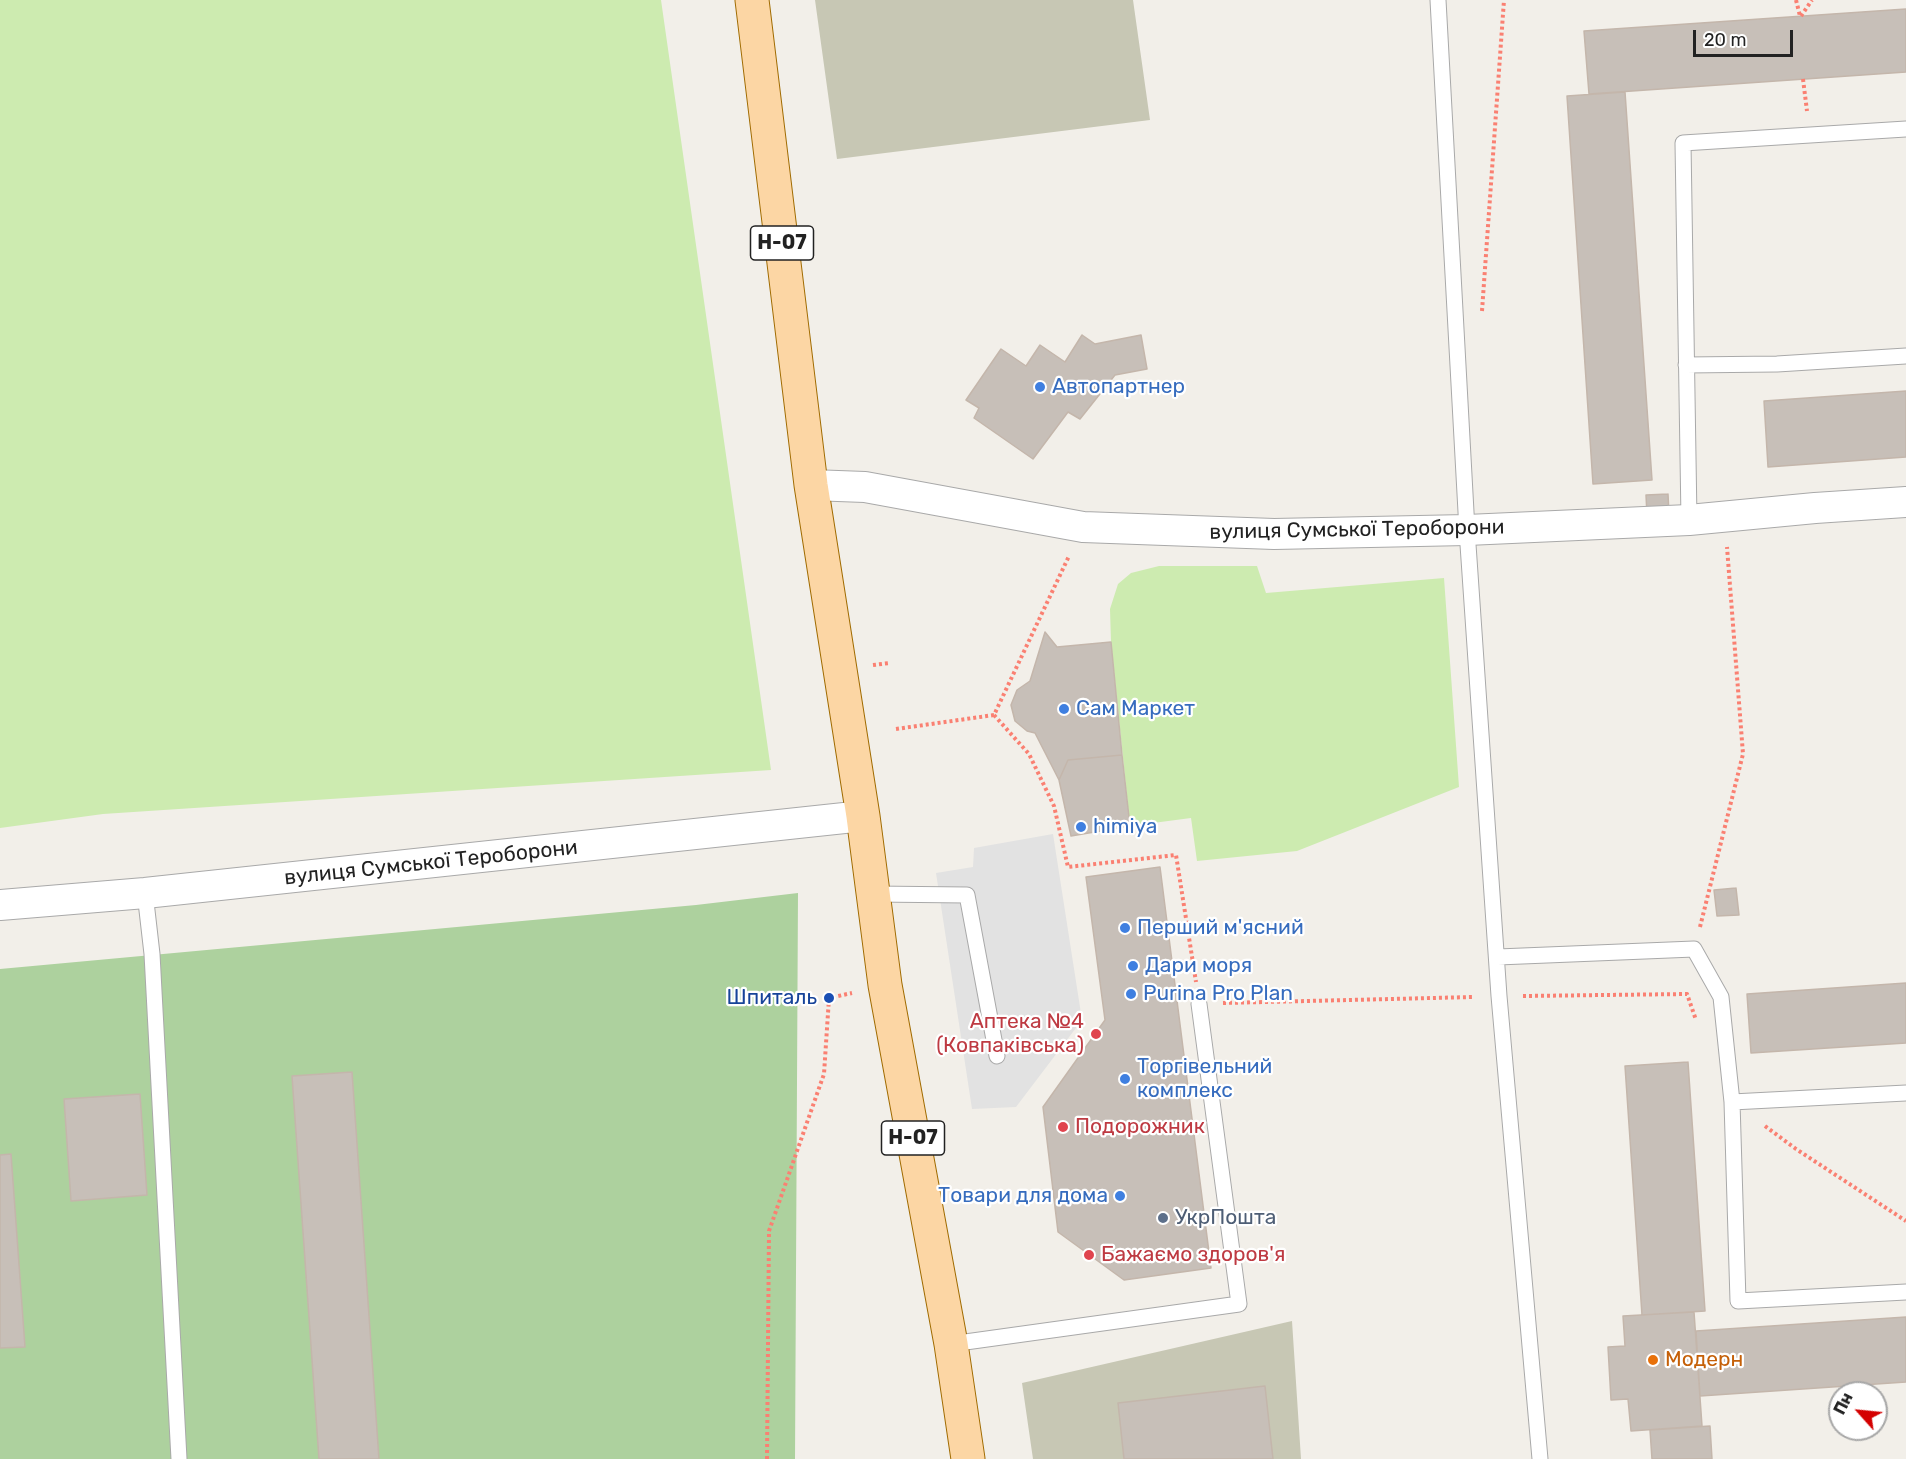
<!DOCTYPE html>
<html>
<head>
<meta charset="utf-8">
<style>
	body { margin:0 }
	#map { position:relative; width:1906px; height:1459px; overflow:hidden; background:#f2efe9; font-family:Rubik,sans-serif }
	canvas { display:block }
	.north { position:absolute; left:1828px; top:1381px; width:60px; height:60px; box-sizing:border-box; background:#fff; border:2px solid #a7a7a7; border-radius:50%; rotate:297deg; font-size:16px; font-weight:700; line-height:24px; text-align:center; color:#222 }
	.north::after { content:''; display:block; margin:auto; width:21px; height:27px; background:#d40000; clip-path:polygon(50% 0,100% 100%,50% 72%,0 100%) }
	.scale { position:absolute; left:1693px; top:30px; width:100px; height:27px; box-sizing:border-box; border:3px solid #222; border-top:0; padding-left:8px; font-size:18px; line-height:21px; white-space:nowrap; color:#222; -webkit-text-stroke:4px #fff; paint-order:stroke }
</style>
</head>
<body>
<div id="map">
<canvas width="1906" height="1459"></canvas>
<div class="north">Пн</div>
<div class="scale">20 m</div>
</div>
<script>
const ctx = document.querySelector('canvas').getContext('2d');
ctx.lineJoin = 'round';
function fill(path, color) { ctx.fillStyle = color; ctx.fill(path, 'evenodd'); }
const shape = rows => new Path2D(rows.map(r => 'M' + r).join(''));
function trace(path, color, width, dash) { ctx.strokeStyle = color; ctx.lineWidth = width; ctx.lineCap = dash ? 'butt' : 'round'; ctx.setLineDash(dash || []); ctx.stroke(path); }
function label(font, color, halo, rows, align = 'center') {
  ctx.font = font + ' Rubik,sans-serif'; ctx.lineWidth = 4.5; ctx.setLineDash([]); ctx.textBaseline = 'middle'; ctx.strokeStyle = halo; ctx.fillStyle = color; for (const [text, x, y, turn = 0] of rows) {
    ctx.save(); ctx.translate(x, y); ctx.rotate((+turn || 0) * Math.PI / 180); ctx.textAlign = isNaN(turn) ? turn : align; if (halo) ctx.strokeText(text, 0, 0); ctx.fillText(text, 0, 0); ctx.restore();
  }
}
fill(shape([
	[815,0,1133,0,1150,120,837,159],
	[1292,1321,1301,1459,1033,1459,1022,1383]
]), '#c7c7b4');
fill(shape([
	[0,0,661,0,771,770,103,814,0,828],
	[1159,566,1257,566,1266,593,1444,578,1459,787,1297,851,1197,861,1191,818,1130,826,1111,642,1110,609,1118,584,1131,573]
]), '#cdebb0');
fill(shape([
	[798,893,795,1459,0,1459,0,969,696,905]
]), '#add19e');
fill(shape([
	[1053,834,1082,1020,1016,1107,972,1109,936,873,973,867,974,848]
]), '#e2e2e2');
const building = shape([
	[1906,9,1906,72,1589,94,1584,31,1906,9],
	[1625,92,1652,480,1593,484,1567,96,1625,92],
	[1082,335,1095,344,1141,335,1147,369,1115,375,1080,419,1068,412,1033,459,974,418,979,408,966,400,1001,349,1026,366,1040,345,1065,362,1082,335],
	[1906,391,1906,457,1768,467,1764,401,1906,391],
	[1668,494,1669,514,1647,515,1646,495,1668,494],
	[1045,632,1057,647,1111,642,1122,755,1068,760,1059,780,1035,733,1027,731,1015,721,1011,705,1017,690,1030,681,1045,632],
	[1122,755,1130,826,1071,836,1059,780,1068,760,1122,755],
	[1160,867,1211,1268,1124,1280,1058,1232,1043,1107,1105,1020,1086,877,1160,867],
	[1736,888,1739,915,1717,916,1714,890,1736,888],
	[1906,983,1906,1043,1751,1053,1747,994,1906,983],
	[1688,1062,1705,1311,1642,1315,1625,1066,1688,1062],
	[352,1072,379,1459,319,1459,292,1076,352,1072],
	[140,1094,147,1195,71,1201,64,1099,140,1094],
	[11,1154,25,1347,0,1348,0,1155,11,1154],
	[1694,1312,1702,1426,1631,1431,1628,1399,1611,1400,1608,1347,1625,1346,1623,1316,1694,1312],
	[1906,1317,1906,1382,1700,1396,1696,1331,1906,1317],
	[1265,1386,1273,1459,1124,1459,1118,1403,1265,1386],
	[1710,1426,1712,1459,1652,1459,1650,1430,1710,1426]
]);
fill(building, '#c7bfb8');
trace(building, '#c4b6ab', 1.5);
const service = shape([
	[1438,0,1467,530,1499,996,1540,1459],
	[1686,365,1777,364,1906,356],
	[1689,520,1683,143,1906,129],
	[145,893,152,954,179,1459],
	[873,894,967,895,997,1056],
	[1498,957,1694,949,1721,997,1732,1102,1906,1093],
	[1732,1102,1738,1301,1906,1292],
	[951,1344,1239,1304,1199,1004]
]);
const minor = shape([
	[811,485,865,487,1083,527,1274,534,1467,530,1689,520,1815,508,1906,502],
	[0,905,145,893,863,816]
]);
const primary = shape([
	[752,0,811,485,863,816,885,985,951,1344,968,1459]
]);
trace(service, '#a9a9a9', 17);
trace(minor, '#a9a9a9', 32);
trace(primary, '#a06b00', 35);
trace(shape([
	[1796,0,1800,16],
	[1801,16,1812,0],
	[1803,79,1807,111],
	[1482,311,1504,0],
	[873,665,890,663],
	[994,715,1029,754,1054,806,1068,867,1176,855,1196,982],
	[896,729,994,715,1069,556],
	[1700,927,1743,754,1727,547],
	[1523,996,1687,994,1696,1020],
	[1223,1003,1474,997],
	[1765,1126,1796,1149,1906,1221],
	[767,1459,769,1231,824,1074,829,998,852,993]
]), '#fa8072', 4, [3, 3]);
trace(service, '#fff', 15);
trace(minor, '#fff', 30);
trace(primary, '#fcd6a4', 33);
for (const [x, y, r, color] of [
	[1040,387,6,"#3f7fe0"],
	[1064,709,6,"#3f7fe0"],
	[1081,827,6,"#3f7fe0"],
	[1125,928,6,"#3f7fe0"],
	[1133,966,6,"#3f7fe0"],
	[1131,994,6,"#3f7fe0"],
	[829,998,6,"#1a4fb4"],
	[1096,1034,6,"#e0444e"],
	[1125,1079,6,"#3f7fe0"],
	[1063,1127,6,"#e0444e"],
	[1120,1196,6,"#3f7fe0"],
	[1163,1218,6,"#5c6f8a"],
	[1089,1255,6,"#e0444e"],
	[1653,1360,6,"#e8710a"]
]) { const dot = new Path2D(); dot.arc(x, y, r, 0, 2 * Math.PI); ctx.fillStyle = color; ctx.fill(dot); trace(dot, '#fff', 2); }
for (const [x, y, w] of [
	[782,243,63],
	[913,1138,63]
]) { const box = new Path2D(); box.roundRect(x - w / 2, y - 17, w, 34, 4.5); ctx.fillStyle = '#fff'; ctx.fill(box); trace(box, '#222', 1.5); }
label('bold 20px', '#222', null, [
	["Н-07",782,243],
	["Н-07",913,1138]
]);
label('21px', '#366cbe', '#fff', [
	["Автопартнер",1052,387],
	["Сам Маркет",1076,709],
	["himiya",1093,827],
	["Перший м'ясний",1137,928],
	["Дари моря",1145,966],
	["Purina Pro Plan",1143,994],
	["Торгівельний",1137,1067],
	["комплекс",1137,1091],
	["Товари для дома",1108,1196,"right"]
], 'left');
label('21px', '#222', '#fff', [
	["вулиця Сумської Тероборони",1357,530,-1],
	["вулиця Сумської Тероборони",431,863,-6]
]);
label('21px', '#164399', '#fff', [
	["Шпиталь",817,998]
], 'right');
label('21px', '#be3a42', '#fff', [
	["Аптека №4",1084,1022,"right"],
	["(Ковпаківська)",1084,1046,"right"],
	["Подорожник",1075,1127],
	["Бажаємо здоров'я",1101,1255]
], 'left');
label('21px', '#4e5e75', '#fff', [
	["УкрПошта",1175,1218]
], 'left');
label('21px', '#c56008', '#fff', [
	["Модерн",1665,1360]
], 'left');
</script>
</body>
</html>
